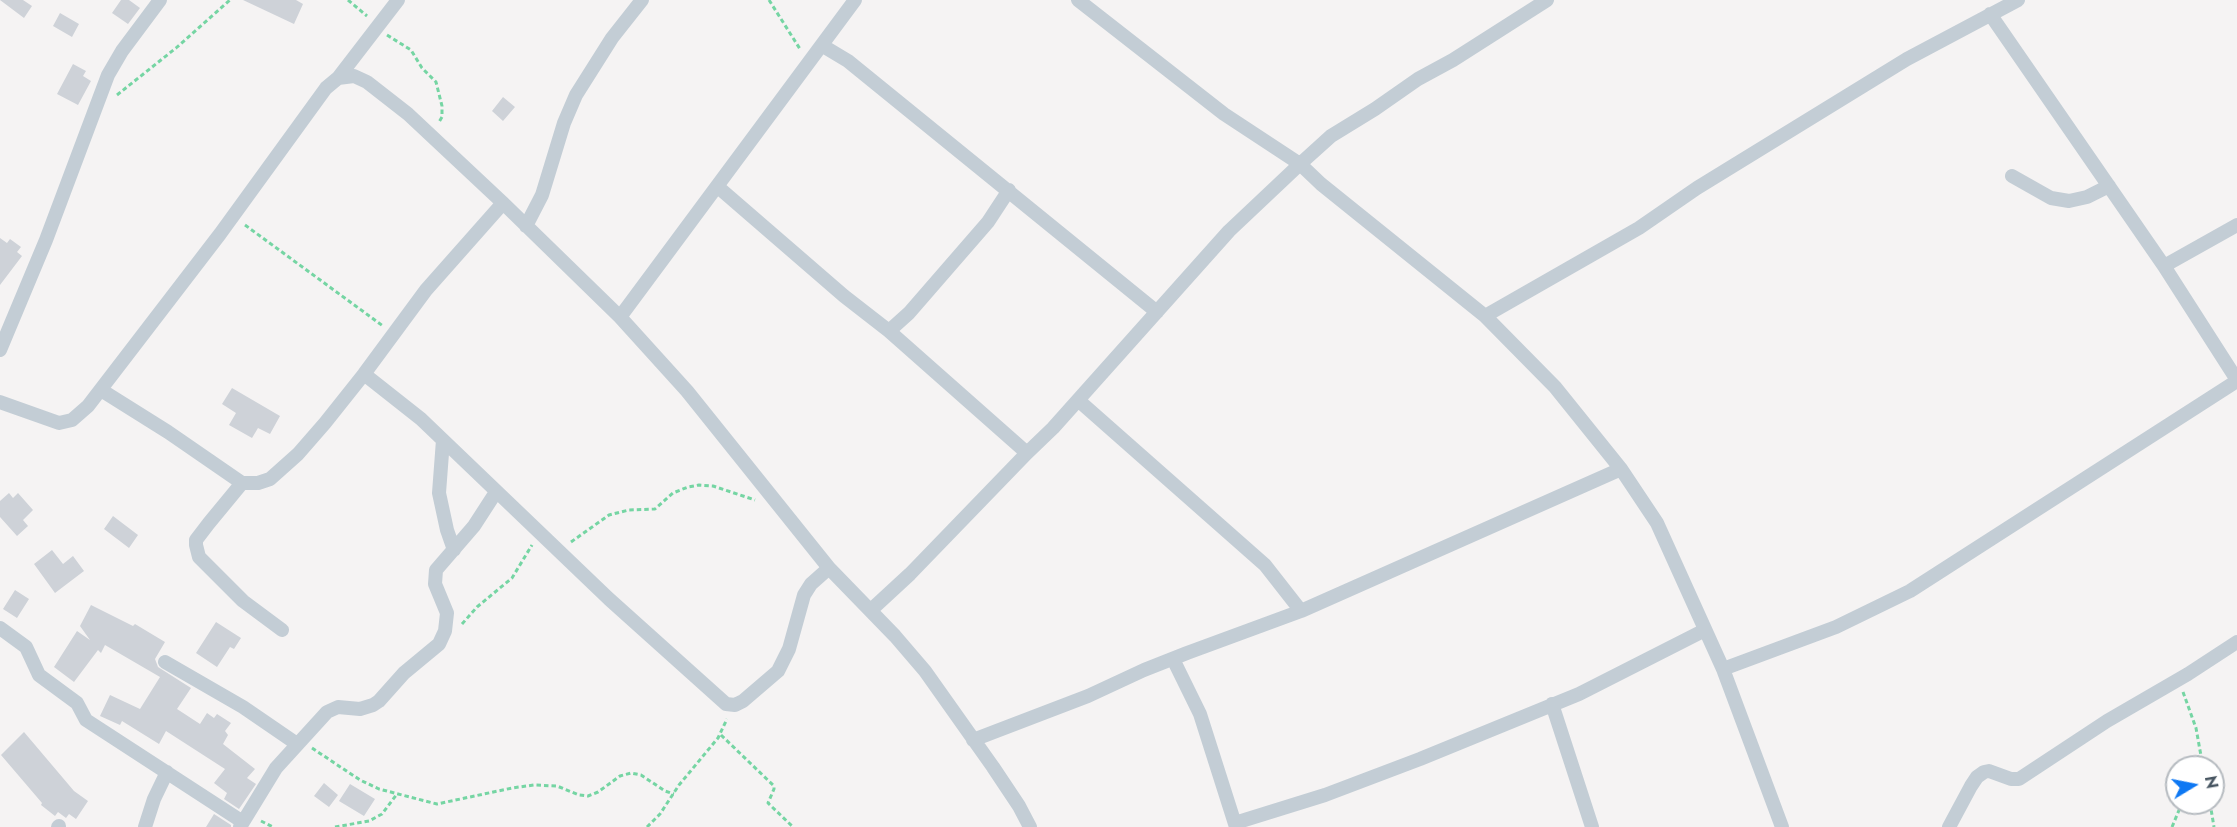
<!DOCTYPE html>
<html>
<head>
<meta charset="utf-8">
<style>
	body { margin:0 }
	#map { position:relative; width:2237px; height:827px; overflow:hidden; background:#f5f3f3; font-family:Jost,sans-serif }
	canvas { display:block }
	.north { position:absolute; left:2165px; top:755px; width:60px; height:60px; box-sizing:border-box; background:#fff; border:2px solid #b6bbc0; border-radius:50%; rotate:80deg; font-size:16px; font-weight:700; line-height:24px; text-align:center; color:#485662 }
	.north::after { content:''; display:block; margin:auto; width:21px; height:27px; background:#0e78f3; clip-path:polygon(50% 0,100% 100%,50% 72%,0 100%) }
</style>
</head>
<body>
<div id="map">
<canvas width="2237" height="827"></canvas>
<div class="north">N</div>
</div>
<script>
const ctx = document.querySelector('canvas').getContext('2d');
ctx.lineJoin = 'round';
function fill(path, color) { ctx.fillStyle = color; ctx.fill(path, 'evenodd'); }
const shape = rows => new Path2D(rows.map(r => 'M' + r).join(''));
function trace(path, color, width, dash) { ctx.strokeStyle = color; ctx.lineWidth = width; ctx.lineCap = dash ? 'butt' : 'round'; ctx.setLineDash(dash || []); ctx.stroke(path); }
fill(shape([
	[0,0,23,0,32,6,24,18],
	[121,0,129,0,140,8,128,24,112,13],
	[243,0,296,0,303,4,294,24],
	[60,13,79,24,72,37,53,26],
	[73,64,86,71,83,76,91,81,78,105,57,94],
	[503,97,515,107,503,121,492,111],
	[0,238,7,243,10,239,21,247,17,252,22,256,0,285],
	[232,388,280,416,270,434,258,428,252,438,229,425,236,413,222,404],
	[9,493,13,498,18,493,33,510,23,520,28,526,17,536,0,517,0,501],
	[113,516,138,535,129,548,104,529],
	[52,550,63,564,73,556,84,571,55,593,34,564],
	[15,590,29,599,17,618,3,609],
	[91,605,133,626,135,624,165,642,155,659,158,667,191,688,177,709,200,724,207,713,214,718,217,714,231,723,225,731,228,735,223,744,255,769,247,778,256,784,239,809,224,799,227,793,214,783,225,769,166,731,159,744,122,721,120,725,100,716,110,695,140,709,160,677,105,645,101,653,98,650,74,682,54,667,77,631,90,640,80,626],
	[216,622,241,638,234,649,230,647,217,667,196,653],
	[24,732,74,791,88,801,76,819,69,814,66,818,58,812,55,816,41,805,42,803,1,755],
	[324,783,338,795,329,807,314,796],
	[350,784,375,799,364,816,339,801],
	[214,814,231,825,231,827,206,827]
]), '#ced2d8');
trace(shape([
	[348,0,367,16],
	[769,0,800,49],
	[387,35,411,50,422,68,436,82,442,106,442,117,439,122],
	[117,95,176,48,230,0],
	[245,225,383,326],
	[571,542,609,515,629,510,655,509,673,493,688,487,699,485,713,486,755,500],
	[462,624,477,607,512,578,532,545],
	[2183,692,2196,728,2203,767],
	[721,735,774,786,774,789,768,803,793,827],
	[312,748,360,780,379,789,437,804,512,788,534,785,557,786,579,795,588,796,598,792,620,776,631,773,641,775,665,791,674,794],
	[2195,767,2200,754],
	[2210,803,2214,827],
	[261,821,273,827],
	[335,827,369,821,382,814,397,794],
	[647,827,660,814,679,785,718,738,727,719],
	[2172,827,2182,803]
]), '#75d5a3', 3, [4.5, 3]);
trace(shape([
	[1078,0,1224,114,1300,164,1321,184,1485,316,1555,387,1621,469,1657,523,1723,669,1782,827],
	[1990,14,2164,266,2237,380],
	[823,46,848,61,1157,312],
	[338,78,398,0],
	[2012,176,2051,198,2069,201,2087,197,2109,186],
	[718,187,844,296,889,331,1027,453],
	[526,226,542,195,564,123,576,95,612,38,642,0],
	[2164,266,2237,225],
	[1485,316,1639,228,1697,188,1907,59,2018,0],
	[620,317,855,0],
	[889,331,909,313,988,222,1009,190],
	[0,350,46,240,108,75,122,51,160,0],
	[364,374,421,419,609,599,726,704,735,705,743,701,778,671,789,649,804,595,811,584,829,568],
	[101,390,168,432,242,483,258,483,270,479,298,454,325,423,364,374,426,290,503,203],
	[1078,400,1265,565,1301,611],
	[0,402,59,423,72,420,88,406,220,234,326,88,338,78,354,76,367,82,408,114,503,203,620,317,687,391,829,568,895,636,925,671,993,767,1019,806,1030,827],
	[443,440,439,493,447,530,454,550],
	[242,483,209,523,196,540,196,545,199,557,243,601,282,630],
	[871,610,910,574,1027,453,1053,428,1229,231,1300,164,1331,136,1375,109,1418,79,1453,60,1547,0],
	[0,628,26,647,39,675,77,703,86,720,243,822],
	[1173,659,1200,714,1236,827],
	[165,662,243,707,297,744],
	[1723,669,1836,627,1910,591,2237,381],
	[1552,704,1592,827],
	[973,740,1088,696,1144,670,1187,653,1301,611,1621,469],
	[1235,823,1325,795,1420,759,1579,694,1705,630],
	[58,827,59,826],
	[145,827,154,799,167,772],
	[240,827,276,768,327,712,338,707,360,709,373,705,379,701,404,673,439,644,445,631,447,613,435,584,436,570,474,526,496,492],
	[1949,827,1971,786,1977,777,1984,772,1989,771,2011,779,2019,779,2107,721,2188,674,2237,642]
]), '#c3cdd5', 14);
</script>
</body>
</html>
